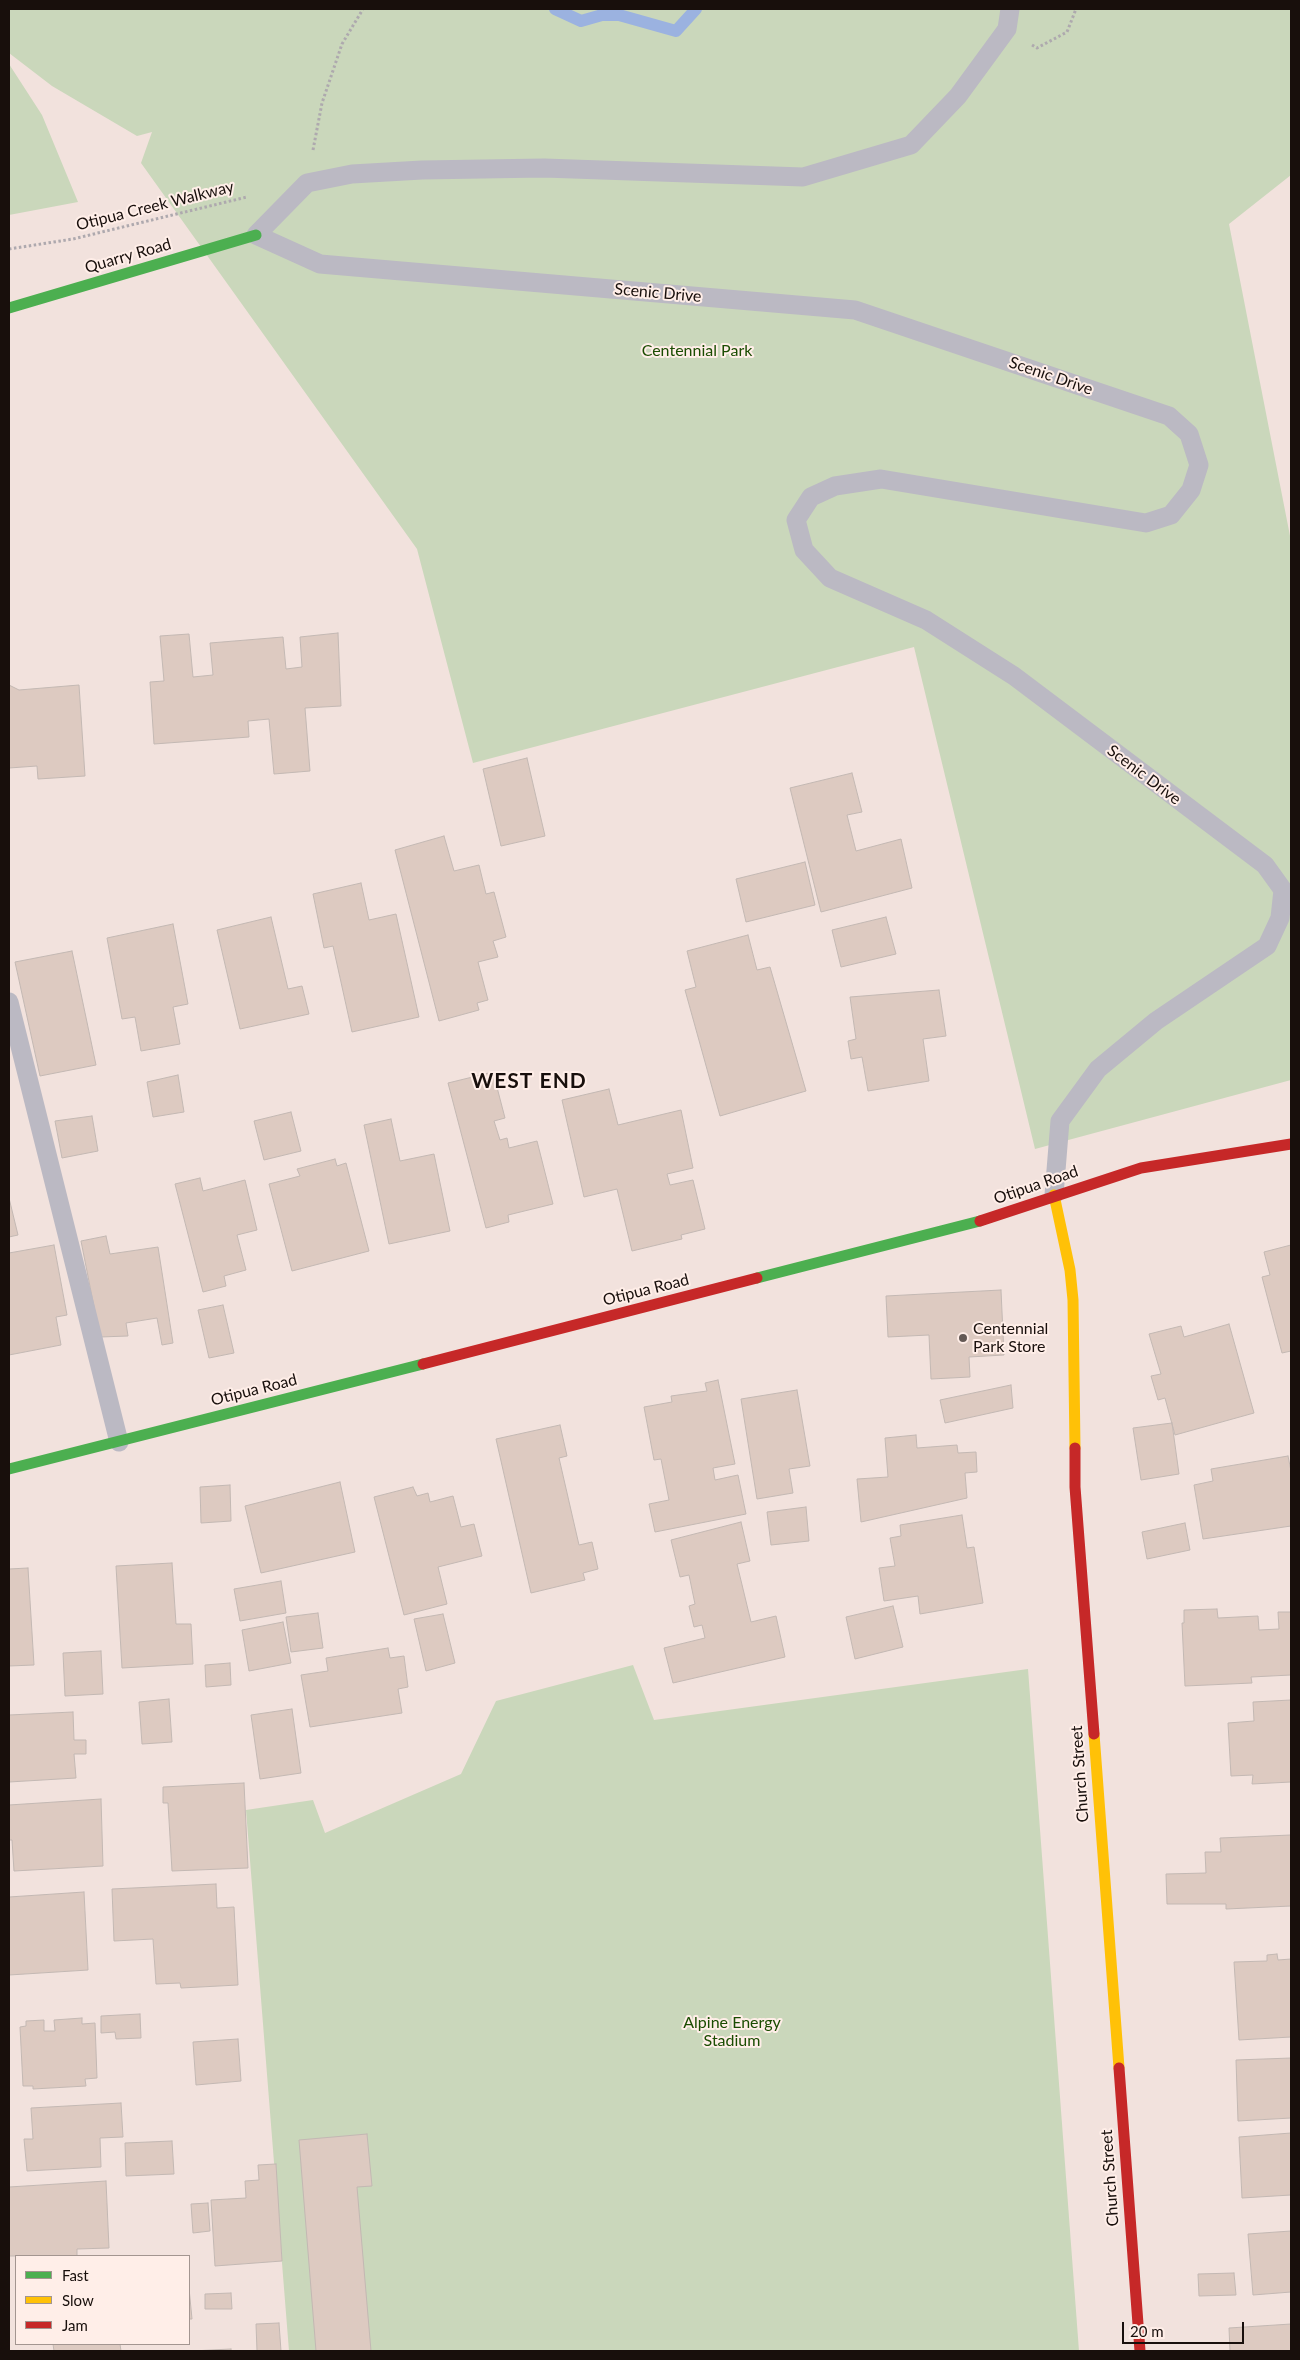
<!DOCTYPE html>
<html>
<head>
<meta charset="utf-8">
<style>
	body { margin:0 }
	#map { position:relative; width:1300px; height:2360px; overflow:hidden; background:#f2e2dd; font-family:Lato,sans-serif }
	canvas { display:block }
	.frame { position:absolute; inset:0; border:10px solid #180f0c; pointer-events:none }
	.legend { position:absolute; left:15px; top:2255px; width:175px; height:90px; box-sizing:border-box; background:#ffeee8; border:1px solid #a39590; margin:0; padding:6px 9px; list-style:none; font-size:15px; color:#180f0c }
	.legend li { display:flex; align-items:center; gap:10px; height:25px }
	.legend b { width:25px; border:1px solid #a39590 }
	.scale { position:absolute; left:1122px; top:2322px; width:122px; height:22px; box-sizing:border-box; border:2px solid #180f0c; border-top:0; padding-left:6px; font-size:15px; line-height:18px; white-space:nowrap; color:#180f0c; -webkit-text-stroke:4px #ffeee8; paint-order:stroke }
</style>
</head>
<body>
<div id="map">
<canvas width="1300" height="2360"></canvas>
<div class="frame"></div>
<ul class="legend">
<li><b style="height:6px;background:#4caf50"></b>Fast</li>
<li><b style="height:6px;background:#ffc107"></b>Slow</li>
<li><b style="height:6px;background:#c62828"></b>Jam</li>
</ul>
<div class="scale">20 m</div>
</div>
<script>
const ctx = document.querySelector('canvas').getContext('2d');
ctx.lineJoin = 'round';
function fill(path, color) { ctx.fillStyle = color; ctx.fill(path, 'evenodd'); }
const shape = rows => new Path2D(rows.map(r => 'M' + r).join(''));
function trace(path, color, width, dash) { ctx.strokeStyle = color; ctx.lineWidth = width; ctx.lineCap = dash ? 'butt' : 'round'; ctx.setLineDash(dash || []); ctx.stroke(path); }
function label(font, color, halo, rows, align = 'center') {
  ctx.font = font + ' Lato,sans-serif'; ctx.lineWidth = 4; ctx.setLineDash([]); ctx.textBaseline = 'middle'; ctx.strokeStyle = halo; ctx.fillStyle = color; for (const [text, x, y, turn = 0] of rows) {
    ctx.save(); ctx.translate(x, y); ctx.rotate((+turn || 0) * Math.PI / 180); ctx.textAlign = isNaN(turn) ? turn : align; if (halo) ctx.strokeText(text, 0, 0); ctx.fillText(text, 0, 0); ctx.restore();
  }
}
fill(shape([
	[9,9,1291,9,1291,175,1229,224,1291,541,1291,1080,1035,1149,914,647,473,763,417,549,141,163,152,132,137,136,52,86,9,53],
	[9,64,42,115,78,202,9,215],
	[633,1665,654,1720,1028,1669,1079,2351,289,2351,246,1810,313,1800,325,1833,461,1774,496,1701]
]), '#cad7bb');
trace(shape([
	[555,9,581,21,602,15,619,15,676,31,696,9]
]), '#9bb2e0', 12);
const building = shape([
	[338,633,341,706,305,708,310,771,274,774,269,719,248,721,249,737,154,744,150,682,164,681,160,636,189,634,193,677,213,675,210,643,283,637,286,669,302,667,300,637,338,633],
	[9,685,19,690,79,685,85,776,38,779,37,766,9,768,9,685],
	[527,758,545,836,501,846,483,769,527,758],
	[852,773,862,812,847,815,856,851,901,839,912,888,821,912,790,788,852,773],
	[444,836,454,871,479,865,486,894,494,892,506,937,493,941,498,957,478,962,488,1000,477,1003,479,1010,439,1021,395,850,444,836],
	[805,862,815,905,746,922,736,879,805,862],
	[361,883,369,920,396,914,419,1017,352,1032,333,946,324,948,313,894,361,883],
	[271,917,288,989,302,986,309,1014,240,1029,217,930,271,917],
	[886,917,896,954,841,967,832,930,886,917],
	[173,924,188,1004,173,1007,180,1044,141,1051,135,1017,122,1019,107,938,173,924],
	[748,935,757,970,770,967,806,1091,720,1116,685,990,696,987,687,951,748,935],
	[72,951,96,1065,40,1076,15,962,72,951],
	[939,990,946,1036,923,1039,929,1081,868,1091,862,1057,851,1059,848,1041,856,1039,850,997,939,990],
	[493,1072,505,1118,494,1121,500,1140,507,1138,509,1148,537,1141,553,1204,508,1215,509,1222,486,1228,448,1083,493,1072],
	[178,1075,184,1112,153,1117,147,1082,178,1075],
	[609,1089,618,1125,681,1110,693,1168,667,1174,670,1185,693,1180,705,1229,681,1235,682,1239,632,1251,617,1189,584,1197,562,1100,609,1089],
	[291,1112,301,1151,264,1160,254,1121,291,1112],
	[92,1116,98,1151,62,1158,55,1121,92,1116],
	[391,1119,400,1161,434,1154,450,1231,389,1244,364,1125,391,1119],
	[335,1159,337,1166,346,1163,369,1251,292,1271,269,1184,300,1176,297,1169,335,1159],
	[200,1178,203,1191,245,1180,257,1230,237,1235,246,1270,224,1276,226,1286,203,1292,175,1184,200,1178],
	[9,1198,18,1235,9,1237,9,1198],
	[106,1236,110,1254,158,1247,173,1343,162,1345,157,1318,126,1323,128,1336,100,1337,81,1241,106,1236],
	[54,1245,67,1315,56,1317,61,1345,9,1355,9,1253,54,1245],
	[1291,1245,1291,1351,1282,1353,1262,1277,1270,1275,1264,1252,1291,1245],
	[1001,1290,1004,1355,969,1357,970,1377,931,1379,929,1335,888,1337,886,1296,1001,1290],
	[223,1305,234,1353,209,1358,198,1310,223,1305],
	[1229,1324,1254,1413,1175,1435,1165,1398,1158,1400,1151,1376,1161,1374,1149,1334,1181,1326,1184,1337,1229,1324],
	[718,1380,735,1464,713,1468,715,1480,738,1475,746,1514,655,1532,649,1504,669,1500,661,1459,654,1460,644,1407,672,1402,671,1396,707,1391,705,1383,718,1380],
	[1011,1385,1013,1408,945,1423,940,1400,1011,1385],
	[797,1390,810,1466,789,1469,793,1493,757,1499,741,1399,797,1390],
	[1172,1423,1179,1474,1141,1480,1133,1428,1172,1423],
	[560,1425,567,1456,559,1458,579,1545,592,1542,598,1569,583,1573,585,1580,531,1593,496,1439,560,1425],
	[916,1435,917,1448,957,1445,958,1453,976,1452,977,1472,965,1473,967,1498,861,1522,857,1479,888,1477,885,1438,916,1435],
	[1288,1456,1291,1471,1291,1526,1203,1539,1194,1485,1213,1481,1211,1469,1288,1456],
	[340,1482,355,1552,261,1573,245,1506,340,1482],
	[230,1485,231,1521,201,1523,200,1487,230,1485],
	[413,1487,417,1496,428,1493,430,1502,453,1496,461,1527,474,1524,482,1556,438,1567,447,1604,404,1615,374,1497,413,1487],
	[806,1507,809,1541,771,1545,767,1512,806,1507],
	[962,1515,967,1548,974,1547,983,1603,920,1614,918,1596,884,1601,879,1568,895,1566,890,1538,901,1536,900,1525,962,1515],
	[741,1522,750,1561,737,1564,751,1622,776,1616,785,1657,673,1683,664,1648,705,1638,702,1625,694,1627,689,1606,695,1604,689,1575,680,1577,671,1540,741,1522],
	[1185,1523,1190,1550,1147,1559,1142,1532,1185,1523],
	[172,1563,176,1624,191,1624,193,1664,122,1668,116,1566,172,1563],
	[28,1568,34,1665,9,1666,9,1569,28,1568],
	[281,1581,286,1613,240,1621,234,1589,281,1581],
	[893,1606,903,1647,855,1659,846,1617,893,1606],
	[1217,1609,1218,1618,1258,1616,1259,1630,1279,1629,1278,1612,1291,1612,1291,1675,1251,1677,1252,1683,1185,1686,1182,1623,1184,1623,1184,1610,1217,1609],
	[318,1613,323,1648,291,1652,286,1617,318,1613],
	[443,1614,455,1663,426,1671,414,1619,443,1614],
	[283,1622,291,1663,249,1671,242,1630,283,1622],
	[388,1648,390,1658,404,1656,408,1687,398,1689,402,1713,310,1727,301,1675,328,1671,326,1658,388,1648],
	[101,1651,103,1694,65,1696,63,1653,101,1651],
	[230,1663,231,1685,206,1687,205,1665,230,1663],
	[169,1699,172,1742,142,1744,139,1702,169,1699],
	[1291,1700,1291,1782,1252,1784,1253,1775,1231,1776,1228,1723,1254,1721,1253,1702,1291,1700],
	[292,1709,301,1773,260,1779,251,1715,292,1709],
	[73,1712,74,1740,86,1740,86,1754,74,1754,76,1778,9,1782,9,1715,73,1712],
	[244,1783,248,1868,172,1871,168,1803,163,1803,163,1787,244,1783],
	[101,1799,103,1866,14,1871,12,1840,9,1840,9,1805,101,1799],
	[1291,1835,1291,1906,1226,1909,1226,1904,1167,1904,1166,1874,1206,1873,1205,1852,1221,1852,1220,1838,1291,1835],
	[216,1884,217,1908,234,1907,238,1985,181,1988,180,1983,156,1984,153,1939,114,1941,112,1889,216,1884],
	[84,1892,88,1970,9,1975,9,1897,84,1892],
	[1277,1954,1278,1960,1291,1959,1291,2037,1239,2040,1234,1962,1267,1961,1267,1955,1277,1954],
	[140,2014,141,2038,116,2039,115,2032,101,2033,101,2016,140,2014],
	[82,2018,82,2024,95,2023,97,2078,85,2079,86,2086,33,2089,33,2086,23,2086,20,2027,26,2026,26,2021,44,2020,44,2031,55,2031,54,2020,82,2018],
	[238,2039,241,2081,196,2085,193,2042,238,2039],
	[1291,2058,1291,2118,1238,2121,1236,2060,1291,2058],
	[121,2103,123,2137,100,2138,101,2167,27,2171,24,2139,33,2139,31,2108,121,2103],
	[1291,2133,1291,2195,1242,2198,1239,2137,1291,2133],
	[367,2134,372,2186,357,2187,371,2351,316,2351,299,2140,367,2134],
	[172,2141,174,2174,126,2176,125,2143,172,2141],
	[276,2164,282,2261,215,2266,211,2200,246,2198,245,2181,259,2180,258,2165,276,2164],
	[106,2181,109,2248,77,2249,77,2256,9,2256,9,2187,106,2181],
	[208,2203,210,2231,193,2233,191,2204,208,2203],
	[1291,2231,1291,2292,1253,2295,1248,2234,1291,2231],
	[1234,2273,1236,2295,1199,2296,1198,2274,1234,2273],
	[189,2288,192,2319,189,2319,189,2288],
	[231,2293,232,2309,205,2309,205,2294,231,2293],
	[279,2323,281,2351,257,2351,256,2324,279,2323],
	[1291,2324,1291,2351,1230,2351,1229,2328,1291,2324],
	[53,2344,120,2344,121,2351,54,2351,53,2344],
	[231,2349,231,2351,192,2351,231,2349]
]);
fill(building, '#ddcac1');
trace(building, '#c3b8b3', 1);
trace(shape([
	[1032,45,1037,48,1067,32,1076,9],
	[313,150,322,103,342,44,363,9],
	[9,249,73,239,247,197]
]), '#aea9ae', 3, [2.5, 2.5]);
trace(shape([
	[1010,9,1007,29,958,96,911,145,803,177,544,168,422,170,352,174,307,183,256,235,320,264,855,310,1169,416,1189,434,1199,465,1191,490,1171,515,1146,523,881,479,835,486,811,497,796,520,804,550,830,578,926,620,1014,676,1265,865,1283,890,1280,918,1267,946,1156,1021,1098,1069,1060,1121,1054,1195],
	[9,1002,119,1442]
]), '#bbb9c3', 19);
trace(shape([
	[9,308,256,235],
	[757,1278,980,1221],
	[9,1469,423,1364]
]), '#4caf50', 11);
trace(shape([
	[1054,1195,1070,1270,1073,1300,1075,1448],
	[1094,1734,1119,2068]
]), '#ffc107', 11);
trace(shape([
	[980,1221,1141,1168,1291,1144],
	[423,1364,757,1278],
	[1075,1448,1075,1487,1094,1734],
	[1119,2068,1140,2351]
]), '#c62828', 11);
for (const [x, y, r, color] of [
	[963,1338,5,"#645955"]
]) { const dot = new Path2D(); dot.arc(x, y, r, 0, 2 * Math.PI); ctx.fillStyle = color; ctx.fill(dot); trace(dot, '#ffeee8', 2); }
label('16px', '#180f0c', '#ffeee8', [
	["Otipua Creek Walkway",155,206,-14],
	["Quarry Road",128,256,-16],
	["Scenic Drive",658,293,5],
	["Scenic Drive",1051,376,19],
	["Scenic Drive",1144,775,37],
	["Otipua Road",1036,1185,-19],
	["Otipua Road",646,1290,-14],
	["Otipua Road",254,1390,-14],
	["Church Street",1080,1774,-94],
	["Church Street",1110,2178,-94]
]);
label('16px', '#1a4c01', '#ffeee8', [
	["Centennial Park",697,351],
	["Alpine Energy",732,2023],
	["Stadium",732,2041]
]);
label('16px', '#180f0c', '#ffeee8', [
	["Centennial",973,1329],
	["Park Store",973,1347]
], 'left');
ctx.letterSpacing = '1px';
label('bold 21px', '#180f0c', '#ffeee8', [
	["WEST END",529,1081]
]);
ctx.letterSpacing = '0px';
</script>
</body>
</html>
